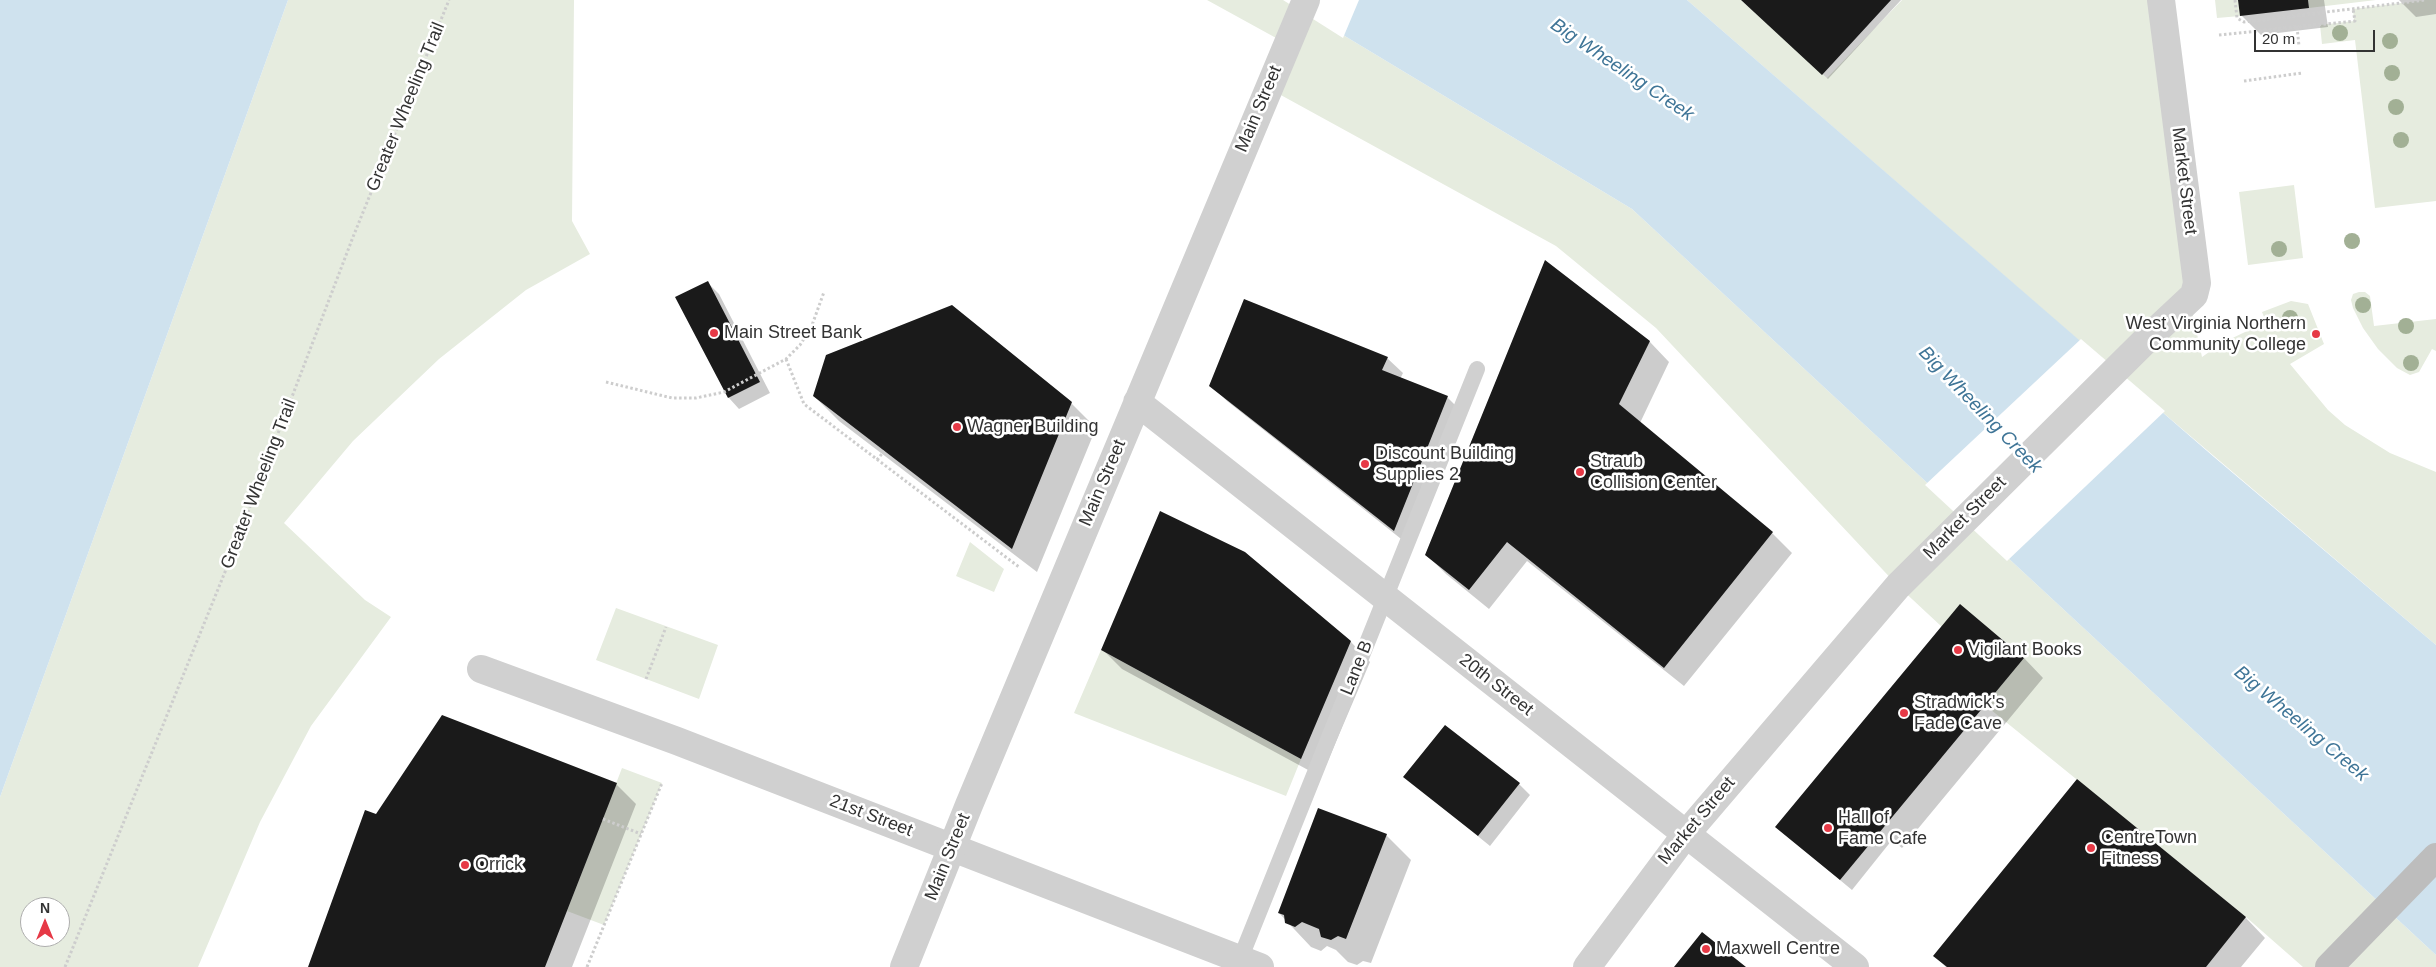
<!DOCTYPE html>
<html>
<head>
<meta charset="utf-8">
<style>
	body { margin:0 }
	#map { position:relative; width:2436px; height:967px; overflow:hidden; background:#fff; font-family:Helvetica,sans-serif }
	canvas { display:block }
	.north { position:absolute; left:20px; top:897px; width:50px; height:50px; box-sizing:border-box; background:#fff; border:1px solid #adadad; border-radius:50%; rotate:0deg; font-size:14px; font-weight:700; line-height:20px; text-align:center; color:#333 }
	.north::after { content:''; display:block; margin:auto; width:18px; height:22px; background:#e63946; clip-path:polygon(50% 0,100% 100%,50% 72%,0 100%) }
	.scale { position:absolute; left:2254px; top:30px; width:121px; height:22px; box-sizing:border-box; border:2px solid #333; border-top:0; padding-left:6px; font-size:15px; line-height:18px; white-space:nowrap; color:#333; -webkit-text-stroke:4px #fff; paint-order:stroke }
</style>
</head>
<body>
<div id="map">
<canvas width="2436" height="967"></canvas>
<div class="north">N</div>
<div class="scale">20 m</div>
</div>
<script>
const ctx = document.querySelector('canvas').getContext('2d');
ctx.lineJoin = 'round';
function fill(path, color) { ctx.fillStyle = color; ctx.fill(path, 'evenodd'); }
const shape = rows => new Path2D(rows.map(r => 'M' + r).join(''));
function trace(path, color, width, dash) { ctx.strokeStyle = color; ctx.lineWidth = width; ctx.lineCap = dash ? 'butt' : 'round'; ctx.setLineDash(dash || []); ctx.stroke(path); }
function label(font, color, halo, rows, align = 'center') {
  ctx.font = font + ' Helvetica,sans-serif'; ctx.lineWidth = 5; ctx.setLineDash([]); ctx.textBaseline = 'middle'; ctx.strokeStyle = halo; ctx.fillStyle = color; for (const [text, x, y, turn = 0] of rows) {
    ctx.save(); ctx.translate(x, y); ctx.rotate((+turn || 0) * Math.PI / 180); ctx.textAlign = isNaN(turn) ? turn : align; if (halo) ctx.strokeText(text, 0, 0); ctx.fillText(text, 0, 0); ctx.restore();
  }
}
fill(shape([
	[288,0,574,0,572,221,590,254,526,290,439,359,353,441,284,523,365,600,391,617,311,726,260,822,198,967,0,967,0,797],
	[30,907,60,907,60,937,30,937],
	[1207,0,1285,0,1632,209,2436,955,2436,967,2303,967,2246,917,1985,705,2024,657,1960,605,1942,627,1898,586,1656,328,1556,246,1268,88,1287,44],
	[1687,0,1741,0,1827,78,1902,0,2161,0,2190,301,2202,357,2222,343,2266,322,2262,312,2291,301,2308,304,2324,344,2290,364,2328,410,2345,425,2390,453,2436,472,2436,645,2114,371],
	[2215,0,2238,0,2240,16,2217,18],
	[2308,0,2376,0,2309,8],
	[2425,0,2436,0,2436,201,2375,208,2355,40,2322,44,2320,25,2354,21,2353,9],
	[2294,185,2303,258,2248,265,2239,192],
	[2359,292,2365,292,2370,296,2374,326,2436,319,2436,351,2432,349,2419,372,2410,375,2397,368,2378,349,2363,328,2353,308,2351,300,2353,294],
	[970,542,1004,569,994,592,956,576],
	[616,608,718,645,699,699,596,660],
	[1101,650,1301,759,1286,796,1074,713],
	[622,768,662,783,604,925,567,911]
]), '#e6ecdf');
fill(shape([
	[0,0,288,0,0,797],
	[1285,0,1687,0,2214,457,2436,645,2436,955,1632,209]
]), '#cfe2ee');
fill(shape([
	[1283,0,1359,0,1343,38],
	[2081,339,2165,411,2007,561,1925,485]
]), '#fff');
fill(shape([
	[1742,0,1901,0,1828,79],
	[2239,0,2324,0,2328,27,2261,35,2241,15],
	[2399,0,2436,0,2436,14,2416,17],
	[1545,262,1650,342,1669,362,1640,423,1772,533,1792,553,1684,686,1527,561,1489,609,1446,574,1426,554],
	[708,283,719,294,770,393,739,409,729,398],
	[1387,358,1403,373,1400,379,1447,397,1463,413,1410,546,1227,401,1211,385],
	[814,396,1071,403,1096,428,1037,572,839,421],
	[1960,606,2024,658,2043,678,1902,848,1892,840,1852,890,1776,827],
	[1351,642,1370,662,1321,777,1122,669,1102,649],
	[1405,777,1519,784,1530,795,1490,846],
	[2077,781,2246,918,2265,938,2241,967,1946,967,1935,956],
	[616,784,636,804,572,967,310,967,376,815],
	[1386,835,1411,860,1371,963,1363,961,1357,965,1348,962,1336,950,1327,946,1321,951,1311,947,1279,913]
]), '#0003');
fill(shape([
	[1741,0,1891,0,1822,75],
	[2238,0,2308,0,2309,8,2240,16],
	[1545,260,1650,341,1619,404,1773,532,1664,668,1507,542,1469,590,1425,555],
	[708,281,760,382,728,398,675,297],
	[1244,299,1388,357,1382,370,1448,396,1394,531,1209,386],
	[952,305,1072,402,1012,549,813,396,826,355],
	[1160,511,1245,552,1351,641,1301,759,1101,650],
	[1960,604,2024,658,1840,880,1775,827],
	[442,715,617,783,545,967,308,967,365,810,376,814],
	[1445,725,1520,783,1478,836,1403,777],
	[2077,779,2246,917,2206,967,1947,967,1933,956],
	[1318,808,1387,834,1346,939,1338,936,1331,940,1321,937,1319,929,1302,922,1295,927,1285,923,1284,915,1278,913],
	[1702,932,1746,967,1674,967]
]), '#1a1a1a');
trace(shape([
	[2235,0,2237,18,2244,22,2425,0],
	[2297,27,2299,46],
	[2219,35,2355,21,2353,9],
	[2244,81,2302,73],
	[786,359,804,404,1019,567],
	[606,382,672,398,696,398,724,392,786,359,800,345,811,328,824,292],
	[877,460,884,451],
	[646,679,666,627],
	[603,819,641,834],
	[65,967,227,567,353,237,449,0],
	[587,967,662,783]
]), '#cdcdcd', 3, [2.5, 2.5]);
trace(shape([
	[1237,967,1477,369]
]), '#d0d0d0', 16);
trace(shape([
	[481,669,677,741,1260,967]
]), '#d0d0d0', 28);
trace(shape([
	[1137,402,1855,967],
	[904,967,969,805,1306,0],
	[1587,967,1686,834,1898,586,2148,338,2194,295,2197,283,2161,0]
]), '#d0d0d0', 28);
trace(shape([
	[2329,967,2436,857]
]), '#bdbdbd', 28);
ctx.fillStyle = '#a2b095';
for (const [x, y] of [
	[2340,33],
	[2390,41],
	[2392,73],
	[2396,107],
	[2401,140],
	[2352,241],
	[2279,249],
	[2363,305],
	[2290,318],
	[2406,326],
	[2411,363]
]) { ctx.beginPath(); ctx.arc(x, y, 8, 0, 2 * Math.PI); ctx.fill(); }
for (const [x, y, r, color] of [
	[714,333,5,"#e63946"],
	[2316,334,5,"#e63946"],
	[957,427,5,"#e63946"],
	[1365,464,5,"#e63946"],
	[1580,472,5,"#e63946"],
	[1958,650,5,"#e63946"],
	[1904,713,5,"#e63946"],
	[1828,828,5,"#e63946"],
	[2091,848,5,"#e63946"],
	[465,865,5,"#e63946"],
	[1706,949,5,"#e63946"]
]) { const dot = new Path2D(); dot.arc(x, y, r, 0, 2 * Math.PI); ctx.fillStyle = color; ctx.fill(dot); trace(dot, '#fff', 2); }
label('18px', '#333', '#fff', [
	["Greater Wheeling Trail",406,107,-68],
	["Main Street",1259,109,-67],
	["Market Street",2184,181,83],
	["Main Street",1103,483,-67],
	["Greater Wheeling Trail",259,484,-69],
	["Market Street",1965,518,-45],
	["Lane B",1357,668,-68],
	["20th Street",1496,685,38],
	["21st Street",871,816,21],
	["Market Street",1697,821,-50],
	["Main Street",948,857,-68]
]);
label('18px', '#333', '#fff', [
	["West Virginia Northern",2306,324,"right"],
	["Community College",2306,345,"right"],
	["Main Street Bank",724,333],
	["Wagner Building",967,427],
	["Discount Building",1375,454],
	["Supplies 2",1375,475],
	["Straub",1590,462],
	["Collision Center",1590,483],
	["Vigilant Books",1968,650],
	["Stradwick's",1914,703],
	["Fade Cave",1914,724],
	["Hall of",1838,818],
	["Fame Cafe",1838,839],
	["CentreTown",2101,838],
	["Fitness",2101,859],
	["Orrick",475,865],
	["Maxwell Centre",1716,949]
], 'left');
label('italic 19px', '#3f7597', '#fff', [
	["Big Wheeling Creek",1622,70,34],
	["Big Wheeling Creek",1980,410,46],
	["Big Wheeling Creek",2301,724,40]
]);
</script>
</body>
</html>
